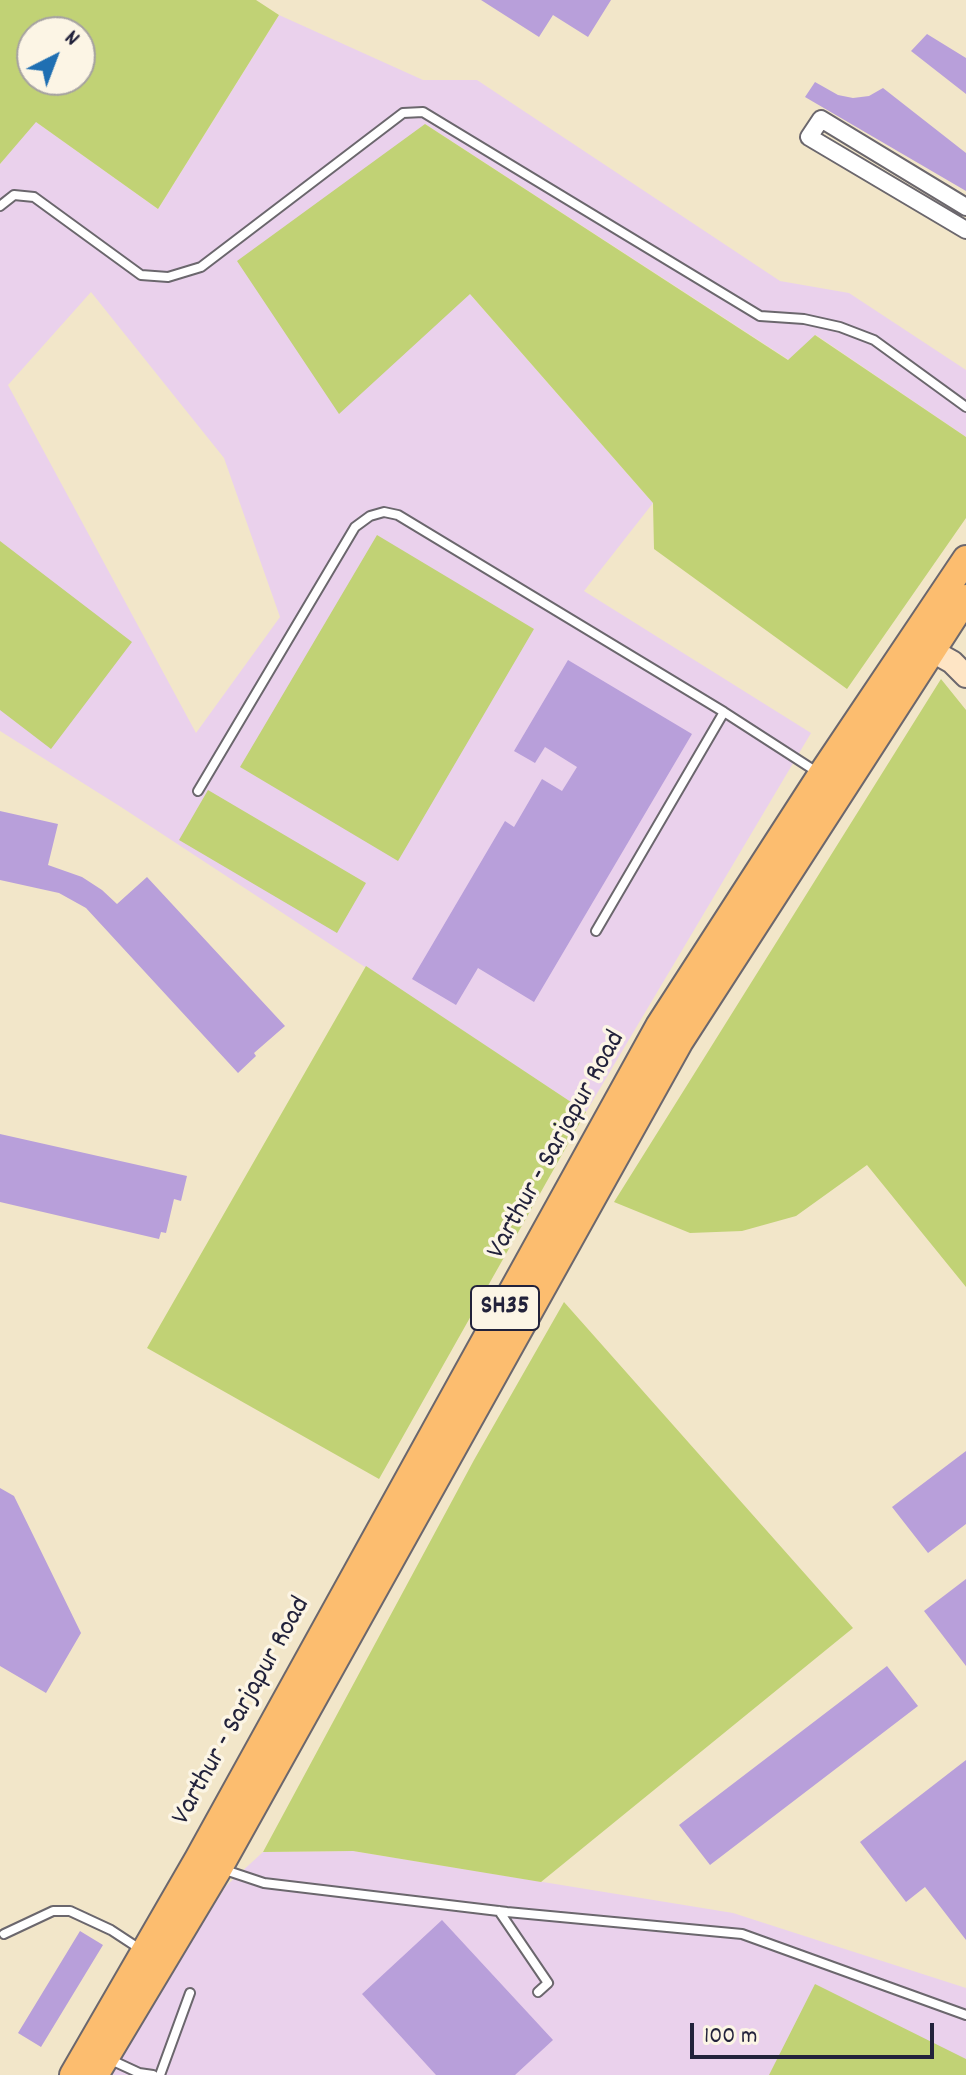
<!DOCTYPE html>
<html>
<head>
<meta charset="utf-8">
<style>
	body { margin:0 }
	#map { position:relative; width:966px; height:2075px; overflow:hidden; background:#f2e6c9; font-family:Dekko,sans-serif }
	canvas { display:block }
	.north { position:absolute; left:16px; top:16px; width:80px; height:80px; box-sizing:border-box; background:#fcf5e5; border:2px solid #a5a1a1; border-radius:50%; rotate:42deg; font-size:22px; font-weight:700; line-height:32px; text-align:center; color:#22223b }
	.north::after { content:''; display:block; margin:auto; width:28px; height:36px; background:#1f6fb2; clip-path:polygon(50% 0,100% 100%,50% 72%,0 100%) }
	.scale { position:absolute; left:690px; top:2023px; width:244px; height:36px; box-sizing:border-box; border:4px solid #22223b; border-top:0; padding-left:10px; font-size:24px; line-height:28px; white-space:nowrap; color:#22223b; -webkit-text-stroke:6px #fcf5e5; paint-order:stroke }
</style>
</head>
<body>
<div id="map">
<canvas width="966" height="2075"></canvas>
<div class="north">N</div>
<div class="scale">100 m</div>
</div>
<script>
const ctx = document.querySelector('canvas').getContext('2d');
ctx.lineJoin = 'round';
function fill(path, color) { ctx.fillStyle = color; ctx.fill(path, 'evenodd'); }
const shape = rows => new Path2D(rows.map(r => 'M' + r).join(''));
function trace(path, color, width, dash) { ctx.strokeStyle = color; ctx.lineWidth = width; ctx.lineCap = dash ? 'butt' : 'round'; ctx.setLineDash(dash || []); ctx.stroke(path); }
function label(font, color, halo, rows, align = 'center') {
  ctx.font = font + ' Dekko,sans-serif'; ctx.lineWidth = 7; ctx.setLineDash([]); ctx.textBaseline = 'middle'; ctx.strokeStyle = halo; ctx.fillStyle = color; for (const [text, x, y, turn = 0] of rows) {
    ctx.save(); ctx.translate(x, y); ctx.rotate((+turn || 0) * Math.PI / 180); ctx.textAlign = isNaN(turn) ? turn : align; if (halo) ctx.strokeText(text, 0, 0); ctx.fillText(text, 0, 0); ctx.restore();
  }
}
fill(shape([
	[279,15,423,80,477,80,780,281,849,293,966,370,966,437,816,335,789,360,425,124,470,294,653,503,584,591,811,733,586,1112,121,807,0,731,0,164,35,121,158,209],
	[91,292,224,458,280,617,196,733,8,385],
	[353,1851,733,1913,966,1988,966,2075,107,2075,226,1886,263,1852]
]), '#ead1ec');
fill(shape([
	[0,0,256,0,279,15,158,209,36,122,0,164],
	[32,32,80,32,80,80,32,80],
	[425,124,788,360,815,335,966,437,966,518,847,689,654,549,653,503,470,294,339,414,237,261],
	[377,535,534,629,398,861,240,767],
	[0,541,132,642,51,749,0,710],
	[941,679,966,710,966,1287,867,1165,796,1216,742,1231,690,1233,614,1202],
	[208,790,366,883,337,933,179,840],
	[366,966,586,1112,379,1479,147,1348],
	[564,1302,853,1628,541,1882,353,1851,263,1852,474,1460],
	[815,1984,966,2059,966,2075,769,2075]
]), '#c1d275');
fill(shape([
	[481,0,611,0,588,37,553,15,539,37],
	[927,34,966,58,966,94,911,51],
	[815,82,838,95,853,98,869,96,883,88,966,153,966,191,805,97],
	[568,660,692,734,534,1002,478,968,456,1005,412,979,505,821,514,827,542,779,562,791,577,767,545,747,535,763,514,751],
	[0,811,58,824,48,865,82,877,102,890,117,904,147,877,285,1026,254,1053,256,1056,238,1073,86,908,59,893,0,880],
	[0,1134,187,1176,181,1201,174,1199,166,1233,161,1232,159,1239,0,1202],
	[966,1451,966,1524,928,1553,892,1507],
	[0,1488,14,1496,81,1633,46,1693,0,1666],
	[966,1579,966,1666,924,1611],
	[887,1666,918,1706,710,1865,679,1825],
	[966,1760,966,1940,925,1887,906,1902,860,1842],
	[442,1920,553,2040,515,2075,436,2075,362,1994],
	[80,1931,103,1945,41,2047,18,2033]
]), '#b89fda');
const lane = shape([
	[0,206,14,195,34,197,141,275,168,277,201,267,403,113,423,112,760,316,804,319,840,327,874,340,966,407],
	[198,791,355,527,370,516,384,512,398,515,724,712,817,772],
	[596,931,724,712],
	[222,1869,264,1883,507,1912,742,1934,966,2015],
	[499,1911,548,1983,538,1992],
	[4,1934,53,1911,70,1911,111,1930,140,1949],
	[111,2060,139,2073,153,2075],
	[160,2075,190,1993]
]);
const street = shape([
	[966,207,821,119,809,137,966,230]
]);
const secondary = shape([
	[918,643,952,662,966,676]
]);
const primary = shape([
	[73,2075,198,1859,659,1026,821,775,966,559],
	[95,2075,219,1868,680,1041,966,598]
]);
trace(lane, '#6b676d', 12);
trace(street, '#6b676d', 20);
trace(secondary, '#6b676d', 26);
trace(primary, '#6b676d', 30);
trace(lane, '#fff', 8);
trace(street, '#fff', 16);
trace(secondary, '#fee5c5', 22);
trace(primary, '#fcbd6f', 26);
for (const [x, y, w] of [
	[505,1308,68]
]) { const box = new Path2D(); box.roundRect(x - w / 2, y - 22, w, 44, 6); ctx.fillStyle = '#fcf5e5'; ctx.fill(box); trace(box, '#22223b', 2); }
label('bold 26px', '#22223b', null, [
	["SH35",505,1308]
]);
label('28px', '#22223b', '#fcf5e5', [
	["Varthur - Sarjapur Road",558,1146,-61],
	["Varthur - Sarjapur Road",243,1712,-61]
]);
</script>
</body>
</html>
